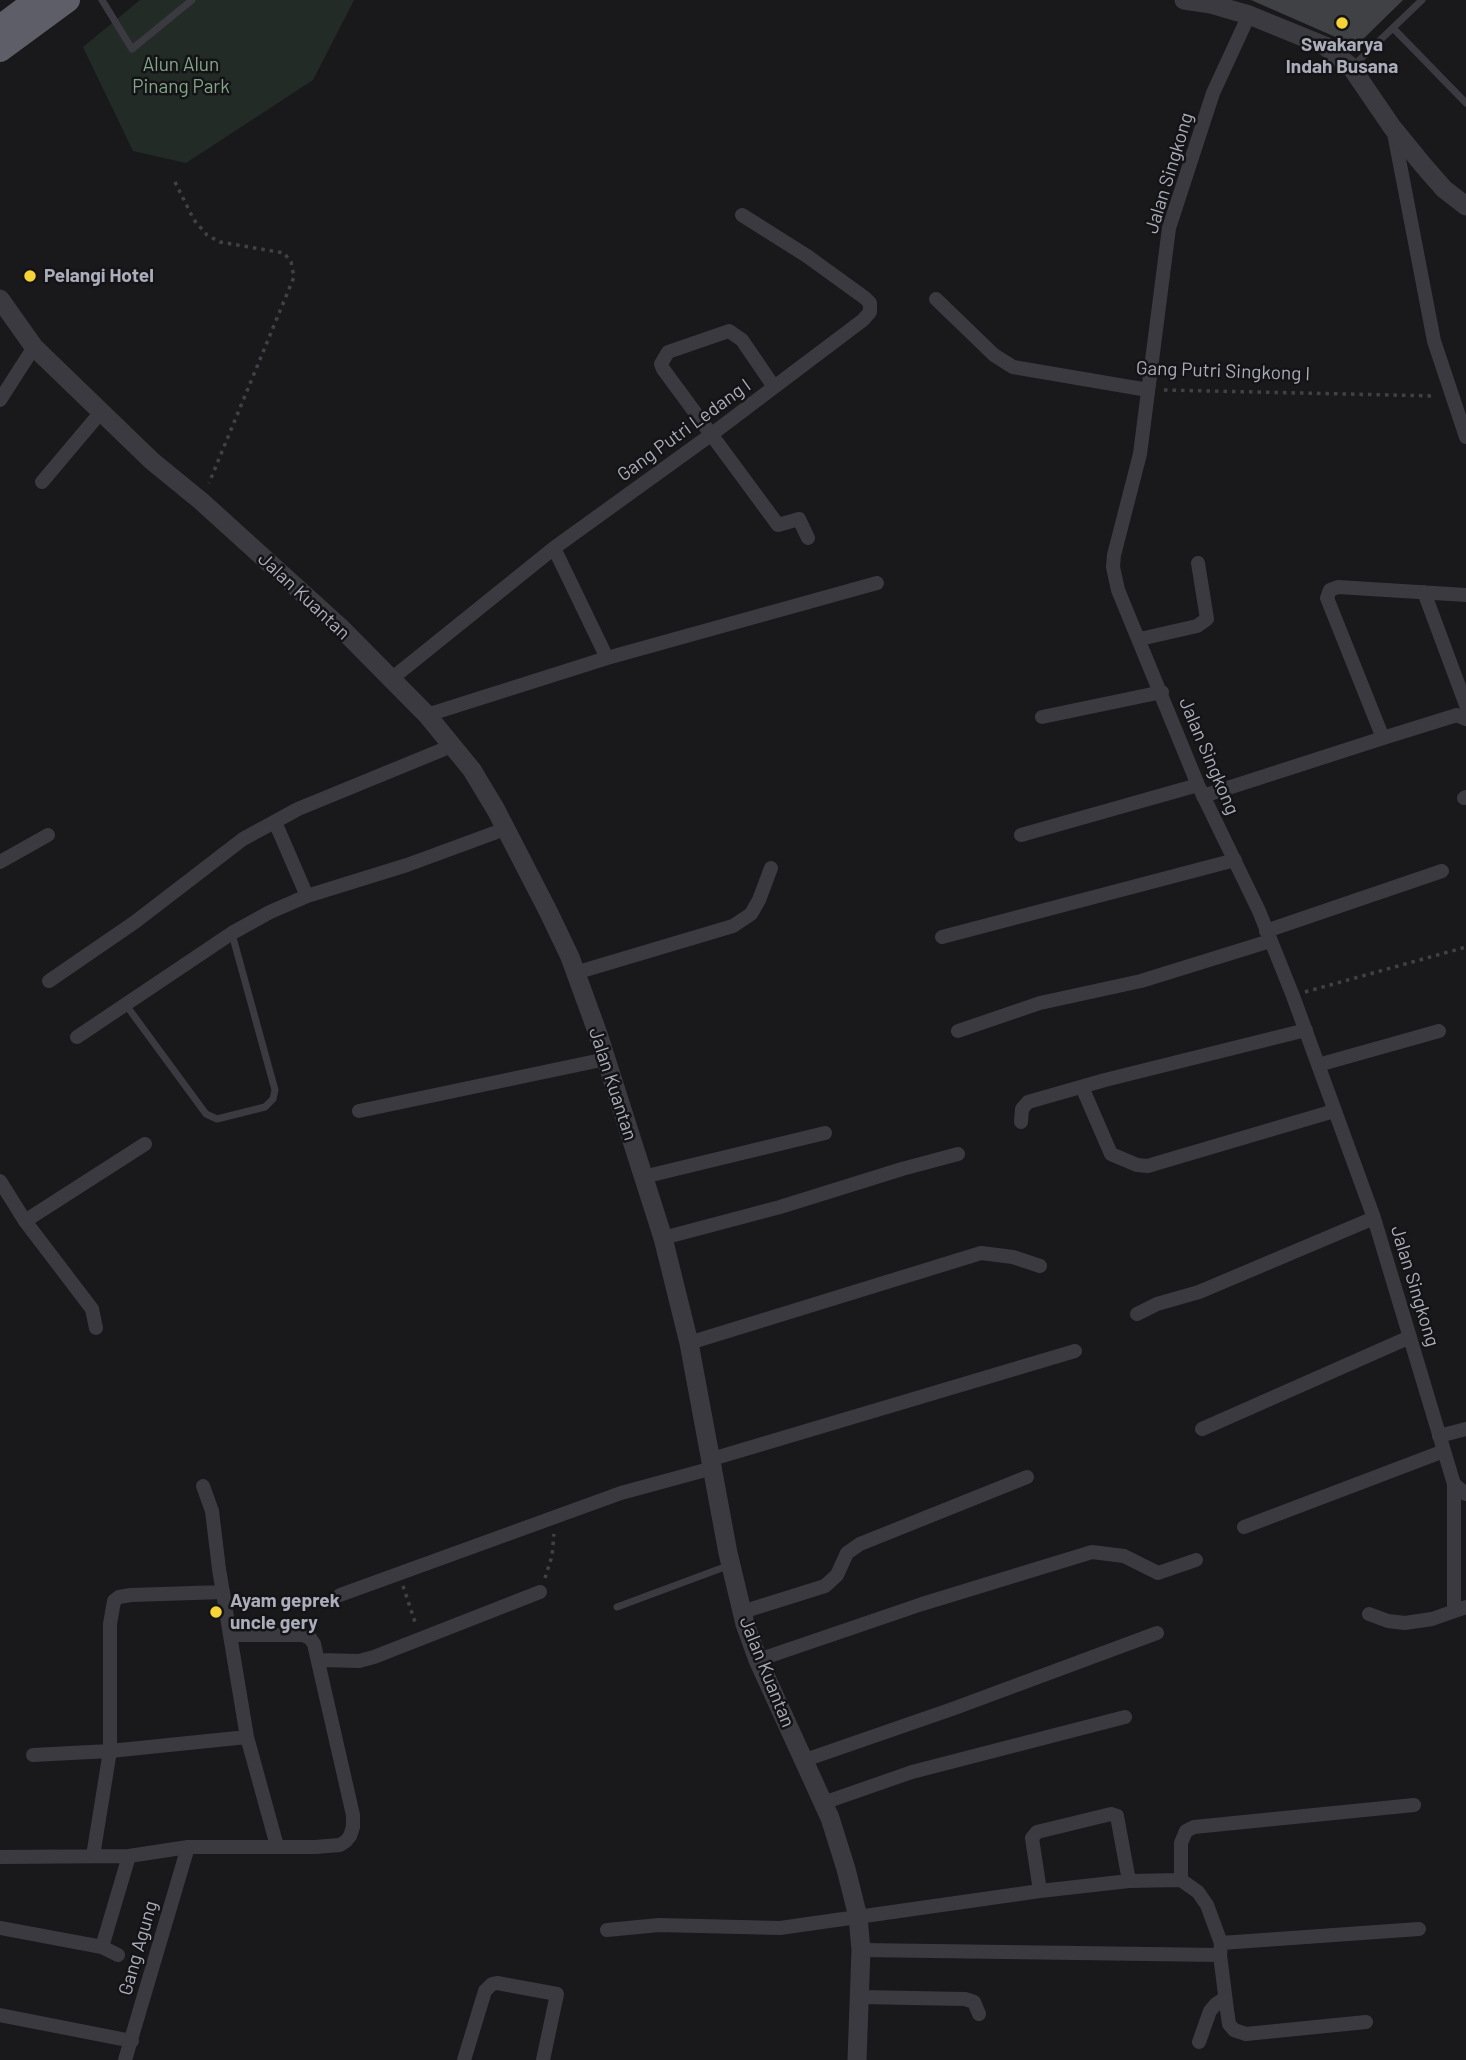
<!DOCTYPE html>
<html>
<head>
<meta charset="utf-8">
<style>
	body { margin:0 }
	canvas { display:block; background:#19191b }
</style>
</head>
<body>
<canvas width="1466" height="2060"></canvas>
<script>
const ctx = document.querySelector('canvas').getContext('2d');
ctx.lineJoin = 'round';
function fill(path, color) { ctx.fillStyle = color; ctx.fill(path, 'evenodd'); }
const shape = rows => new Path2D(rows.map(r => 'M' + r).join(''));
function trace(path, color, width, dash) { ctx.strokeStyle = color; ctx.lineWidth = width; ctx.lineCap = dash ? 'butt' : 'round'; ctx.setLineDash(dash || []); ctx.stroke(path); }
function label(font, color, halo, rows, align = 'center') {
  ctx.font = font + ' Barlow,sans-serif'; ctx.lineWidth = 5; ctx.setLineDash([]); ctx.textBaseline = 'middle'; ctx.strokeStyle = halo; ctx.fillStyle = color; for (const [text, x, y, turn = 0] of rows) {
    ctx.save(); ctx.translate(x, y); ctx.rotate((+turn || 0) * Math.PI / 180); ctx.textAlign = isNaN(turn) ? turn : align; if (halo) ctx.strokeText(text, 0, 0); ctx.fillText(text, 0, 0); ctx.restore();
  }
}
fill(shape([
	[140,0,354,0,313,80,186,163,133,151,83,47]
]), '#222b25');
fill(shape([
	[1251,0,1403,0,1356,46]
]), '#404145');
trace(shape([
	[175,182,194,220,207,235,220,242,284,253,291,262,294,277,209,483],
	[1164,390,1436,396],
	[1305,992,1466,947],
	[545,1578,552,1556,554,1534],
	[403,1586,416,1625]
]), '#404147', 3.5, [3.5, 5]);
trace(shape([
	[102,0,132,49,192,0],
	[1393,28,1466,103],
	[1352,67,1422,0],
	[126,1005,206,1114,217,1119,265,1107,273,1099,275,1090,232,934],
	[617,1607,730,1565]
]), '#3a3a40', 7);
trace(shape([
	[1249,15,1213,93,1169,228,1140,454,1114,555,1113,567,1118,590,1198,785,1259,911,1293,996,1374,1218,1454,1484,1466,1494],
	[1393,128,1434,341,1466,437],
	[936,299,994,355,1013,367,1148,390],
	[774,387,742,340,729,331,668,352,661,364,663,369,778,525,799,519,808,538],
	[0,400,34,347],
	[42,482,101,412],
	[554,548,607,658],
	[1424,592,1466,705],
	[1140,639,1197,626,1207,619,1198,563],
	[390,680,554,548,712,434,863,320,870,312,870,303,865,298,807,256,742,215],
	[427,715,607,658,877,583],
	[1042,717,1162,692],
	[1383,738,1457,715,1466,719],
	[1203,796,1383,738,1327,598,1330,590,1338,587,1466,595],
	[1464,798,1466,797],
	[275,822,307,896],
	[1021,835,1198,785],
	[0,862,48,835],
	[1266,931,1442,871],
	[942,937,1235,860],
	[575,973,733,926,751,914,759,900,771,868],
	[49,981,135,922,243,839,298,809,454,745],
	[958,1031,1040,1003,1141,981,1270,941],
	[77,1037,232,933,270,912,307,896,407,865,505,829],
	[1318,1065,1439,1031],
	[1082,1087,1111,1154,1137,1165,1148,1166,1161,1162,1334,1111],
	[359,1111,606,1059],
	[1021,1122,1022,1109,1028,1102,1105,1080,1306,1030],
	[643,1177,825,1133],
	[0,1181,25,1221,92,1309,96,1328],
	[25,1221,145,1144],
	[663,1238,780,1207,902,1169,958,1154],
	[1137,1314,1157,1304,1199,1292,1374,1218],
	[689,1343,981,1253,1013,1257,1040,1266],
	[1202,1429,1410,1337],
	[1439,1436,1466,1429],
	[712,1459,1075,1351],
	[1454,1484,1454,1611],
	[203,1486,212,1511,219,1569,247,1737,277,1846],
	[1244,1527,1444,1451],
	[340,1595,621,1493,713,1468],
	[742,1612,825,1586,837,1575,847,1553,860,1544,1027,1477],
	[1369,1614,1388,1621,1405,1623,1432,1619,1466,1607],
	[320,1660,359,1661,374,1657,540,1592],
	[758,1660,922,1604,1092,1552,1124,1556,1158,1573,1196,1560],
	[33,1755,110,1751,247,1737],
	[805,1760,955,1708,1157,1633],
	[823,1803,912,1772,1125,1717],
	[93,1856,110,1751,110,1624,114,1601,119,1597,131,1595,223,1592],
	[0,1857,129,1856,188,1847,315,1847,340,1845,346,1841,350,1836,353,1827,353,1815,314,1644,310,1638,303,1635,231,1635],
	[1181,1880,1181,1843,1186,1831,1194,1827,1414,1805],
	[1040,1891,1032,1838,1037,1832,1111,1814,1117,1816,1129,1881],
	[0,1928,102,1947,118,1955],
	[607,1930,659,1925,780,1928,1040,1891,1129,1881,1181,1880,1198,1892,1207,1905,1221,1943,1220,1955,1227,2010,1229,2024,1234,2030,1246,2034,1366,2022],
	[1221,1943,1419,1929],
	[102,1947,129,1856],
	[861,1950,1220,1955],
	[860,1997,965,1999,974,2002,979,2014],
	[0,2015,132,2041],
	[1199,2042,1210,2011,1216,2004,1225,1998],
	[125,2060,188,1847],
	[464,2060,485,1991,492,1984,497,1983,557,1994,543,2060]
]), '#3a3a40', 14);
trace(shape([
	[1184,0,1211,4,1249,15,1325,46,1351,67,1392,127,1423,165,1444,189,1466,206],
	[0,299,34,347,152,461,201,501,340,627,427,715,472,770,496,810,548,911,570,957,598,1034,663,1238,689,1343,728,1553,745,1624,758,1660,830,1818,846,1869,858,1917,861,1950,857,2060]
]), '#3a3a40', 19);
trace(shape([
	[0,27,36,0],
	[0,50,68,0]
]), '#5e5e68', 24);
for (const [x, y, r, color] of [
	[1342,23,7,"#f6d336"],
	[30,276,7,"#f6d336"],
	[216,1612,7,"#f6d336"]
]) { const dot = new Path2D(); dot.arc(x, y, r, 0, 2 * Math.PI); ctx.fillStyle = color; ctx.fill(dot); trace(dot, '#141416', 2.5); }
label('bold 19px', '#abadbb', '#141416', [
	["Swakarya",1342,45,"center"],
	["Indah Busana",1342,67,"center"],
	["Pelangi Hotel",44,276],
	["Ayam geprek",230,1601],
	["uncle gery",230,1623]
], 'left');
label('19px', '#82a68a', '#141416', [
	["Alun Alun",181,65],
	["Pinang Park",181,87]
]);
label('19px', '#abadbb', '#141416', [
	["Jalan Singkong",1169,173,-73],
	["Gang Putri Singkong I",1223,371,2],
	["Gang Putri Ledang I",684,430,-36],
	["Jalan Kuantan",304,596,43],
	["Jalan Singkong",1209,756,67],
	["Jalan Kuantan",613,1084,72],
	["Jalan Singkong",1415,1286,73],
	["Jalan Kuantan",767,1672,68],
	["Gang Agung",138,1948,-74]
]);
</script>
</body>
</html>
